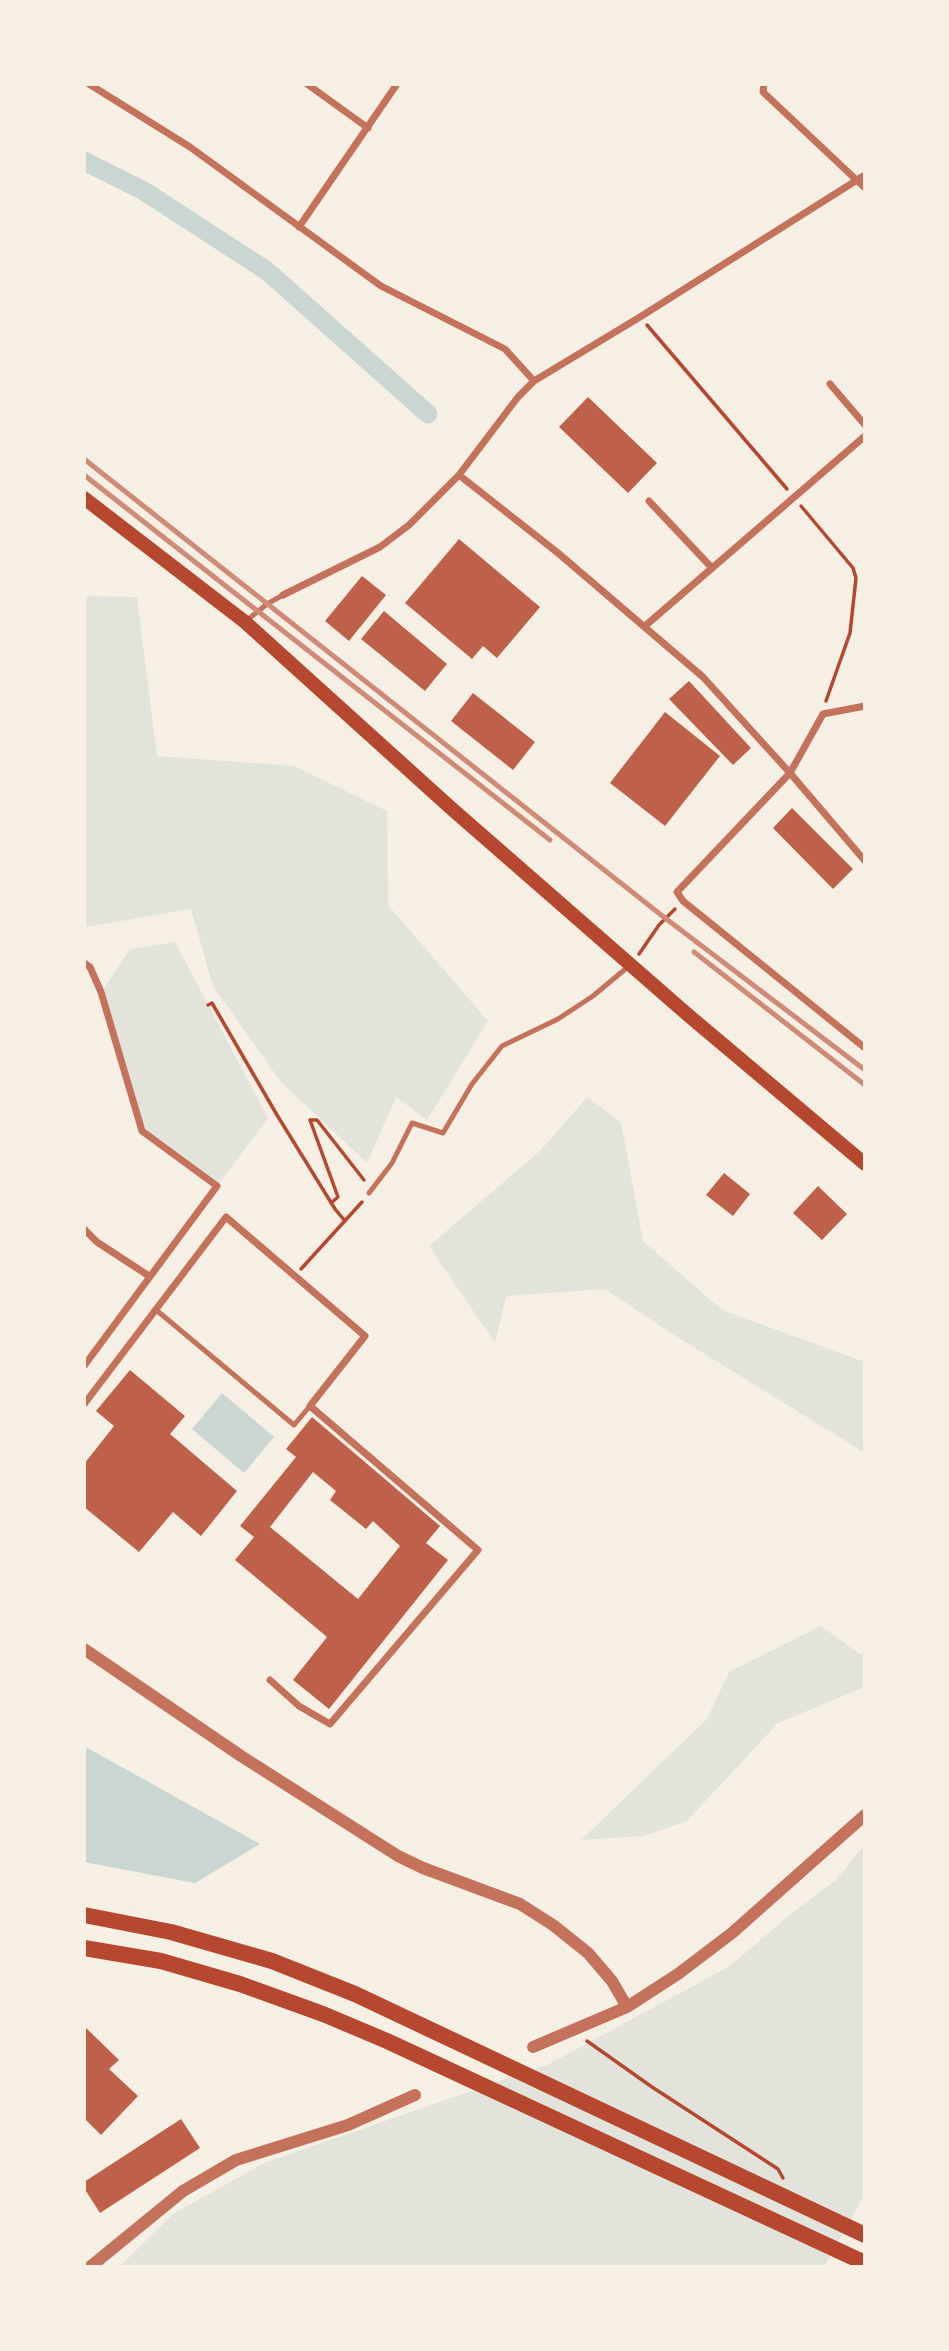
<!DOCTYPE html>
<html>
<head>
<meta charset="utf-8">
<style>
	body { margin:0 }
	#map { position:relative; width:949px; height:2351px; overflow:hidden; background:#f6efe4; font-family:"DejaVu Sans",sans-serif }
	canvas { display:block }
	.frame { position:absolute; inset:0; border:86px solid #f6efe4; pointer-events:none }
</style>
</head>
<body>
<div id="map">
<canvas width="949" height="2351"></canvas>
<div class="frame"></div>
</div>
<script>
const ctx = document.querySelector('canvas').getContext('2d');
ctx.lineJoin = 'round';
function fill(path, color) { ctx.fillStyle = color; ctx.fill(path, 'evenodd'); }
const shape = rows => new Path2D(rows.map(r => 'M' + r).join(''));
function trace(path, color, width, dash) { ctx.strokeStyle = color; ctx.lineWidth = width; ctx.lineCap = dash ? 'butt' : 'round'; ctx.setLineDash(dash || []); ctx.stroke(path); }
fill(shape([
	[84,596,137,597,157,756,294,766,387,811,388,905,488,1021,427,1120,396,1097,367,1163,281,1082,213,986,191,909,86,927,84,922],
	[175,942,268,1118,217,1186,142,1131,101,993,130,949],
	[587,1097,621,1122,643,1241,722,1310,865,1362,865,1453,677,1337,605,1289,506,1296,495,1343,429,1246,541,1150],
	[821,1626,860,1654,865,1652,865,1687,778,1723,687,1821,644,1836,581,1840,707,1719,729,1672],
	[865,1844,865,2194,824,2267,119,2267,173,2214,264,2163,549,2064,730,1966,793,1912,836,1880]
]), '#e2e4dc');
fill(shape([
	[222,1393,274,1437,244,1473,192,1429],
	[84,1746,260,1844,195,1883,84,1862]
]), '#c9d6d2');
trace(shape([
	[84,161,144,191,267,271,428,414]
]), '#c9d6d2', 19);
fill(shape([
	[588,397,657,463,628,493,559,427],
	[459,539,540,607,497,658,483,646,472,659,405,603],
	[362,576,386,595,349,641,325,621],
	[384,611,447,664,425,691,361,639],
	[689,681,751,748,733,765,669,699],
	[473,693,535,742,513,770,451,721],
	[665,712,720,756,665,826,610,783],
	[792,808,853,869,833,889,773,828],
	[724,1173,750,1194,733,1216,706,1195],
	[818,1186,847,1214,822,1240,793,1213],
	[130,1370,185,1416,170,1434,237,1491,201,1536,173,1512,139,1552,84,1507,84,1464,114,1426,96,1411],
	[312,1417,440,1526,426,1543,448,1560,329,1709,293,1680,327,1637,235,1560,254,1537,240,1526,296,1457,286,1449],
	[313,1472,336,1491,330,1500,366,1529,373,1521,400,1546,358,1599,270,1527],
	[84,2026,119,2060,109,2069,138,2096,101,2135,84,2118],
	[181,2119,200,2148,100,2213,84,2188,84,2182]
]), '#bf614a');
trace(shape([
	[647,325,787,489],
	[801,506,853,568,856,578,850,633,826,701],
	[639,954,659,925,675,909],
	[208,1005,212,1003,277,1115,335,1209,345,1221],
	[331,1203,338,1197,310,1120,317,1120,364,1180],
	[301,1269,362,1202],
	[587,2041,652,2087,778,2169,783,2178]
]), '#b5482f', 3.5);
trace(shape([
	[246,621,267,604,283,595],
	[369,1193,392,1163,412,1123,443,1133,472,1084,502,1046,558,1019,593,996,629,966],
	[155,1309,294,1425,310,1406]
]), '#c5725c', 5);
trace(shape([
	[89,84,190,147,381,286,505,349,534,381],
	[307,84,368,128],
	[764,84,763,92,865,188],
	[299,227,397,84],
	[830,384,865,425],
	[459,475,558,553,703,677,790,773,865,861],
	[649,501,712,568],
	[283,595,380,547,409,525,459,475,518,397,534,381,640,317,865,175],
	[645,626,865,436],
	[865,706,823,714,790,773,677,892,683,901,865,1048],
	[84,963,90,967,101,992,142,1131,217,1186,84,1366],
	[84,1229,97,1242,149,1276],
	[85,1403,226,1217,365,1336,310,1406,478,1550,330,1724,299,1706,270,1680]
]), '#c5725c', 7);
trace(shape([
	[84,1649,241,1756,398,1856,423,1868,520,1904,553,1925,588,1953,612,1981,627,2007],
	[533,2047,627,2007,678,1974,732,1933,865,1815],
	[90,2267,183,2191,236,2160,348,2125,415,2095]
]), '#c5725c', 12);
trace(shape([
	[84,498,245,622,452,809,688,1015,865,1164]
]), '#b5482f', 14);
trace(shape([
	[84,1915,171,1932,272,1961,355,1994,865,2235],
	[84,1948,161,1961,240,1984,323,2014,387,2041,865,2263]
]), '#b5482f', 16);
trace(shape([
	[84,459,665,918,865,1070],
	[84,475,550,840],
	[694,952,865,1085]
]), '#cf8b77', 5);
</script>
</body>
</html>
